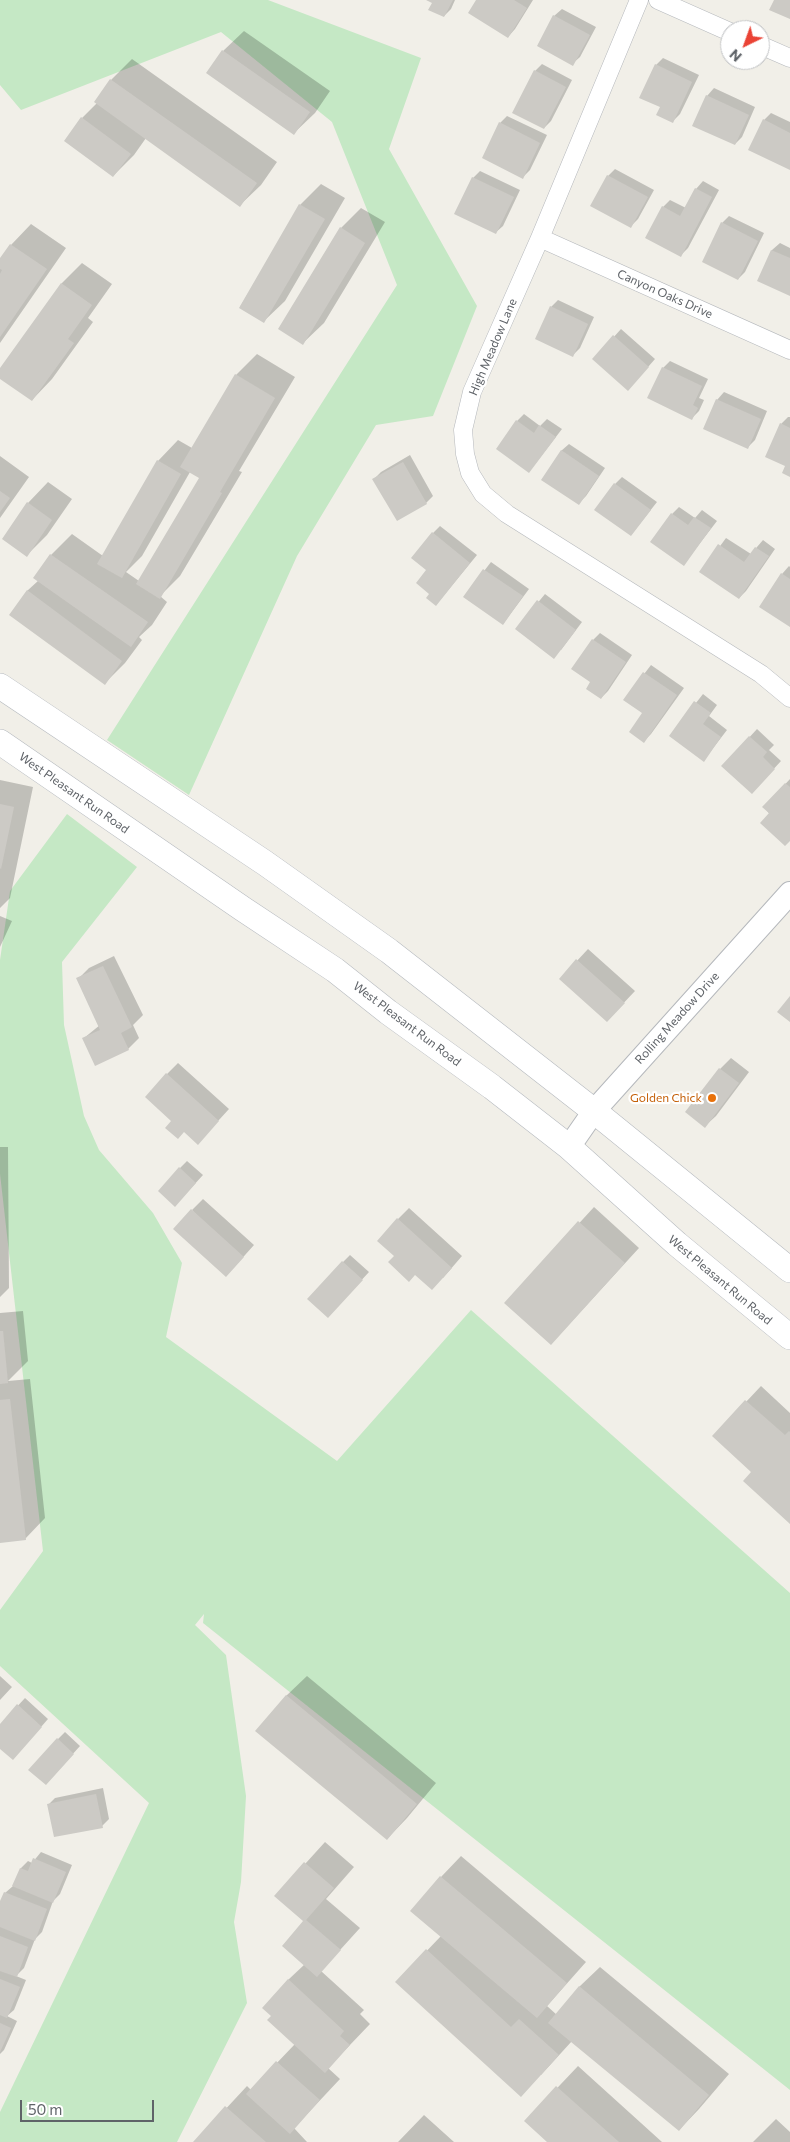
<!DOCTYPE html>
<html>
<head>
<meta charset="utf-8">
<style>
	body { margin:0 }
	#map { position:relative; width:790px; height:2142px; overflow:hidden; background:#f1efe8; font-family:Commissioner,sans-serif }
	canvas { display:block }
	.north { position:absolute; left:720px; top:20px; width:50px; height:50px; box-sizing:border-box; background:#fff; border:1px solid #bfc1c3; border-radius:50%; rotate:222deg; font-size:14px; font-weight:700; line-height:20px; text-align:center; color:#5f6368 }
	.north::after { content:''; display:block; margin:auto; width:18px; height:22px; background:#ea4335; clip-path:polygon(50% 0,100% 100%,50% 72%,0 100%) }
	.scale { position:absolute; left:20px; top:2100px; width:134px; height:22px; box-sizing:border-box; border:2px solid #5f6368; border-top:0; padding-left:6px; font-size:15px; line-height:18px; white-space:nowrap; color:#5f6368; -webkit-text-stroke:4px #fff; paint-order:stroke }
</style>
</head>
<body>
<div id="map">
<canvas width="790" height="2142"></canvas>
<div class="north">N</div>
<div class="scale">50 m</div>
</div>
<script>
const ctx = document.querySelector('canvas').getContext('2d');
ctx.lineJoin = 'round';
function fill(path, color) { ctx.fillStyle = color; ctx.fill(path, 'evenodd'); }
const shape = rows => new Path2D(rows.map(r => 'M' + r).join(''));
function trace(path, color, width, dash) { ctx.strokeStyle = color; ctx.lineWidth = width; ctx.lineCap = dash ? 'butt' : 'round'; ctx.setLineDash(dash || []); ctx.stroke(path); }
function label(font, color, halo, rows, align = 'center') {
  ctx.font = font + ' Commissioner,sans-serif'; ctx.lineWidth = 4.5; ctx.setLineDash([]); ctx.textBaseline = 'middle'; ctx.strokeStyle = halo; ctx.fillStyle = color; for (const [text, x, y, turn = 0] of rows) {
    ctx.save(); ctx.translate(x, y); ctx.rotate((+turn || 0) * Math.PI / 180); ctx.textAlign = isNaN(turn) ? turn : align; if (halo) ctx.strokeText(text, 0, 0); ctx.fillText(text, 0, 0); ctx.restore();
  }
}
fill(shape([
	[0,0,268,0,421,58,389,149,477,306,433,416,376,425,297,556,189,795,107,740,397,285,332,122,221,32,21,110,0,85],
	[67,814,137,867,62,962,64,1025,84,1116,99,1150,153,1213,182,1263,166,1337,337,1461,471,1310,790,1593,790,2090,203,1623,204,1614,195,1625,226,1655,246,1796,241,1882,234,1922,247,2003,177,2142,0,2142,0,2112,149,1803,0,1666,0,1610,43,1551,0,1174,0,960,10,891]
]), '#c5e8c5');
fill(shape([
	[429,0,455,0,451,9,444,16,433,2],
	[477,0,533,0,515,29,508,37],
	[562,9,596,27,580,57,572,64,538,45,554,16],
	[244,31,330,91,315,113,294,133,223,51],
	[663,58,699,75,680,114,673,121,662,107,656,65],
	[132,59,277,162,261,185,240,205,146,138,134,155,113,176,82,118,97,103,95,102,111,80],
	[542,64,572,80,551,121,544,128,535,71],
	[714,88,755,107,742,137,735,144,707,96],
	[771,113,790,122,790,169,764,120],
	[507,116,547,135,530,170,523,177,500,123],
	[615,169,654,190,638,219,631,226,608,176],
	[480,171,520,190,503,226,495,233,473,178],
	[703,181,719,190,688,248,681,255,663,207,670,200,686,208,696,189],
	[321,184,345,198,285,301,264,321,240,307,300,205],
	[361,208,385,222,324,323,303,343,341,228],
	[729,216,764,233,745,272,738,279,722,223],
	[31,224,66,248,0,343,0,260,11,245],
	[780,243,790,248,790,294,759,280,772,250],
	[82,263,112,284,88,318,93,322,52,379,32,400,0,377,0,371,62,283],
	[558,300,594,317,580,348,573,355,551,307],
	[621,329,655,359,635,382,594,359],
	[257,354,295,377,239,471,242,472,180,576,160,596,167,602,152,625,139,637,142,640,125,663,105,683,27,591,39,580,35,578,51,555,72,534,103,556,158,461,178,440,192,448,236,375],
	[190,472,201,478,139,581,126,572,142,556],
	[670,361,708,379,699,398,704,400,699,411,692,418,663,368],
	[724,392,767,411,755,440,748,447,717,400],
	[524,414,540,426,547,419,562,429,529,472,517,421],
	[788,417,790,417,790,476,781,424],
	[569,444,605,468,586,496,579,503,561,451],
	[410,455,433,496,426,503,374,479,381,472],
	[0,456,29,477,0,518],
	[622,477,657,502,631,535,615,484],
	[48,482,72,499,47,535,27,555,28,503],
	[679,507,695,518,702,510,717,521,684,564,672,514],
	[440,526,477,555,436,605,431,594,428,570,433,533],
	[726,538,751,554,763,540,775,549,746,591,739,598,701,572],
	[491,562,529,589,503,624,464,597],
	[789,566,790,567,790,625,782,574],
	[545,594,582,622,561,650,517,628],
	[600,633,632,655,608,691,601,698,592,682,593,640],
	[651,665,684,688,651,734,644,741,644,713,625,699],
	[703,694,717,705,709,716,727,730,704,760,670,736],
	[757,729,774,745,769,750,781,761,759,785,723,766],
	[790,779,790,840,764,807],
	[0,780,33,787,10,898,0,908],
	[0,916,12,921,0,947],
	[588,949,635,991,618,1009,561,978],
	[114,956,143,1015,133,1025,139,1038,128,1049,96,1064,84,1038,100,1025,78,979,89,968],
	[731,1058,749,1072,716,1116,705,1126,686,1112,720,1069],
	[178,1063,229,1109,208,1132,173,1121,167,1074],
	[0,1147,8,1147,9,1288,0,1297],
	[187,1161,203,1175,182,1198,180,1168],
	[203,1199,254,1245,237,1264,192,1210],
	[594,1207,639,1248,551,1344,506,1303],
	[409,1208,462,1256,443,1278,395,1256,398,1219],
	[350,1255,369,1272,335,1309,343,1262],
	[23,1311,28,1361,8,1381,30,1379,45,1518,25,1539,0,1542,0,1313],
	[761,1386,790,1413,790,1522,753,1471,714,1436],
	[0,1676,12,1687,0,1700],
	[307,1676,436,1783,407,1818,387,1839,286,1696],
	[25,1698,48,1719,20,1751,0,1747,0,1725],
	[65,1732,80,1746,53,1776,58,1739],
	[103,1788,109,1819,102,1826,48,1805,55,1798],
	[325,1842,354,1867,326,1899,360,1928,321,1971,364,2010,360,2014,370,2024,328,2068,340,2079,294,2128,307,2142,195,2142,247,2086,251,2090,295,2044,288,1980,305,1964,304,1921,276,1896],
	[41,1852,72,1865,60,1894,53,1901,42,1932,35,1939,24,1968,16,1976,26,1980,14,2010,7,2016,17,2021,4,2050,0,2054,0,1905,5,1893,13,1886,21,1868,28,1861,32,1863],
	[461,1856,586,1962,547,2006,557,2015,579,1987,600,1967,729,2074,699,2109,679,2130,572,2041,541,2075,397,1982,441,1936,441,1877],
	[578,2066,662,2142,549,2142,526,2121],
	[424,2115,454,2142,398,2142],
	[776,2119,790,2132,790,2142,753,2142]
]), '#0003');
fill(shape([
	[426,0,453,0,444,17,428,10,432,3],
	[476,0,514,0,527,8,508,38,468,13],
	[774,0,790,0,790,19,769,10],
	[553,15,590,35,573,66,537,46],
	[222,50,310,112,294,135,206,73],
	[655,64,692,82,673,123,656,115,660,107,639,98],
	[534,70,566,87,544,129,512,113],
	[110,79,257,183,240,207,94,102],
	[706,95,749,115,735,145,692,126],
	[81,117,131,154,113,177,64,141],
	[763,119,790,133,790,170,748,150],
	[499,122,540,143,523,179,482,158],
	[607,175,648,197,631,228,590,206],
	[472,177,514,197,496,234,454,214],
	[695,188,712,197,681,257,645,238,662,206,680,216],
	[299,204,325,219,264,323,239,308],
	[721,222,758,241,738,280,702,262],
	[340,227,365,243,303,345,278,329],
	[10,244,47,269,0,337,0,274,2,270,0,269,0,258],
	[771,250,790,258,790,296,757,281],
	[61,283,92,305,68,339,74,343,32,401,0,379,0,368],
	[550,306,588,324,573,357,535,339],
	[613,335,649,367,628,391,592,359],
	[662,367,702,386,693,405,698,408,692,420,647,398],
	[235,374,275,398,220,492,222,493,160,599,136,584,199,478,180,467],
	[716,399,761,419,748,449,703,429],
	[516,420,534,433,539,425,556,437,529,473,496,449],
	[780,423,790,428,790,477,782,473,785,466,765,457],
	[561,450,599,476,579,505,541,480],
	[157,460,181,474,122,578,97,564],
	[403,462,427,504,397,521,372,479],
	[614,483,651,510,631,536,594,510],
	[0,491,10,498,0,512],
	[27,502,52,520,27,557,2,539],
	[671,513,688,525,694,517,711,528,684,566,650,542],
	[432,532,470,563,436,606,426,598,429,594,416,583,426,570,411,558],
	[718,544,744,562,755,547,769,556,739,599,699,572],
	[50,554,148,622,131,647,33,578],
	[483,569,523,596,503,625,463,597],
	[781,573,790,579,790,627,759,607],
	[27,590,122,661,105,685,9,615],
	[537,600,576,630,554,659,515,629],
	[592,639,626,662,601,699,586,689,590,682,571,669],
	[643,672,677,695,644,743,629,732,642,713,623,700],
	[694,701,711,713,703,724,721,737,704,762,669,736],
	[749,736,767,752,763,757,775,769,752,794,721,766],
	[785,783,790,787,790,841,785,846,760,823,769,813,762,807],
	[0,804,14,807,1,869,0,868],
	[576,959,625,1003,607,1022,559,979],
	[103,966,132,1027,121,1033,129,1050,95,1066,82,1038,100,1030,76,978],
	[790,996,790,1022,777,1012],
	[719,1068,739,1083,705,1128,685,1112],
	[166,1073,219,1121,198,1145,184,1132,178,1139,165,1128,171,1121,145,1097],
	[179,1167,196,1183,175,1207,158,1191],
	[191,1209,244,1257,226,1277,173,1229],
	[397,1218,452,1268,432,1290,415,1275,409,1282,388,1262,394,1256,377,1241],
	[578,1221,625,1263,551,1345,504,1303],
	[342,1261,363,1280,328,1318,307,1299],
	[0,1331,3,1331,8,1383,0,1384],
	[10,1399,26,1540,0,1543,0,1400],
	[745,1400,785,1435,789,1431,790,1432,790,1524,743,1481,751,1472,712,1436],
	[286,1695,417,1804,387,1840,255,1731],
	[17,1704,42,1727,13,1760,0,1749,0,1724],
	[57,1738,74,1754,46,1785,28,1770],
	[96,1794,103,1828,54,1837,47,1804],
	[33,1858,66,1872,53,1903,12,1886,20,1868,28,1871],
	[304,1862,334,1888,306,1920,341,1950,317,1977,282,1946,303,1921,274,1896],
	[440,1876,567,1983,537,2018,410,1911],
	[4,1892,47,1909,35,1941,0,1927,0,1901],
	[0,1936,28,1947,17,1977,0,1971],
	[426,1949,511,2027,519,2019,559,2055,521,2097,395,1982],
	[0,1979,20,1987,7,2018,0,2015],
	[288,1979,344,2031,340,2036,350,2045,325,2073,267,2020,271,2016,262,2008],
	[579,1986,709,2095,679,2131,548,2023],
	[0,2023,11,2028,0,2052],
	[276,2061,320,2100,290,2134,246,2094],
	[556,2086,619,2142,547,2142,524,2121],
	[225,2106,266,2142,193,2142]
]), '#cccac5');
const minor = shape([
	[639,0,540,238,472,392,463,430,465,454,470,473,483,494,507,514,761,674,790,698],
	[658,0,730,32],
	[760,45,790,58],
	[540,238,790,350]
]);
const tertiary = shape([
	[569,1147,594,1111,790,893]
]);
const secondary = shape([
	[0,686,265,863,389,951,594,1111,790,1270],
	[0,742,243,909,335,970,388,1012,492,1087,569,1147,677,1244,790,1337]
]);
trace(minor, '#b5b8bc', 19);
trace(tertiary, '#b5b8bc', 24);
trace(secondary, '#b6babf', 26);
trace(minor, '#fff', 18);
trace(tertiary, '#fff', 22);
trace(secondary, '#fff', 25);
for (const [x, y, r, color] of [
	[712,1098,5,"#e8710a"]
]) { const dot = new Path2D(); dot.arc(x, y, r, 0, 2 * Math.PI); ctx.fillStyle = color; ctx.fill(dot); trace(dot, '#fff', 2); }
label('12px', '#5f6368', '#fff', [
	["Canyon Oaks Drive",665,294,24],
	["High Meadow Lane",493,347,-67],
	["West Pleasant Run Road",74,793,35],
	["Rolling Meadow Drive",677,1018,-48],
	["West Pleasant Run Road",407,1024,37],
	["West Pleasant Run Road",720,1280,40]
]);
label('12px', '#c56008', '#fff', [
	["Golden Chick",702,1098]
], 'right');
</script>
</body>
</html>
